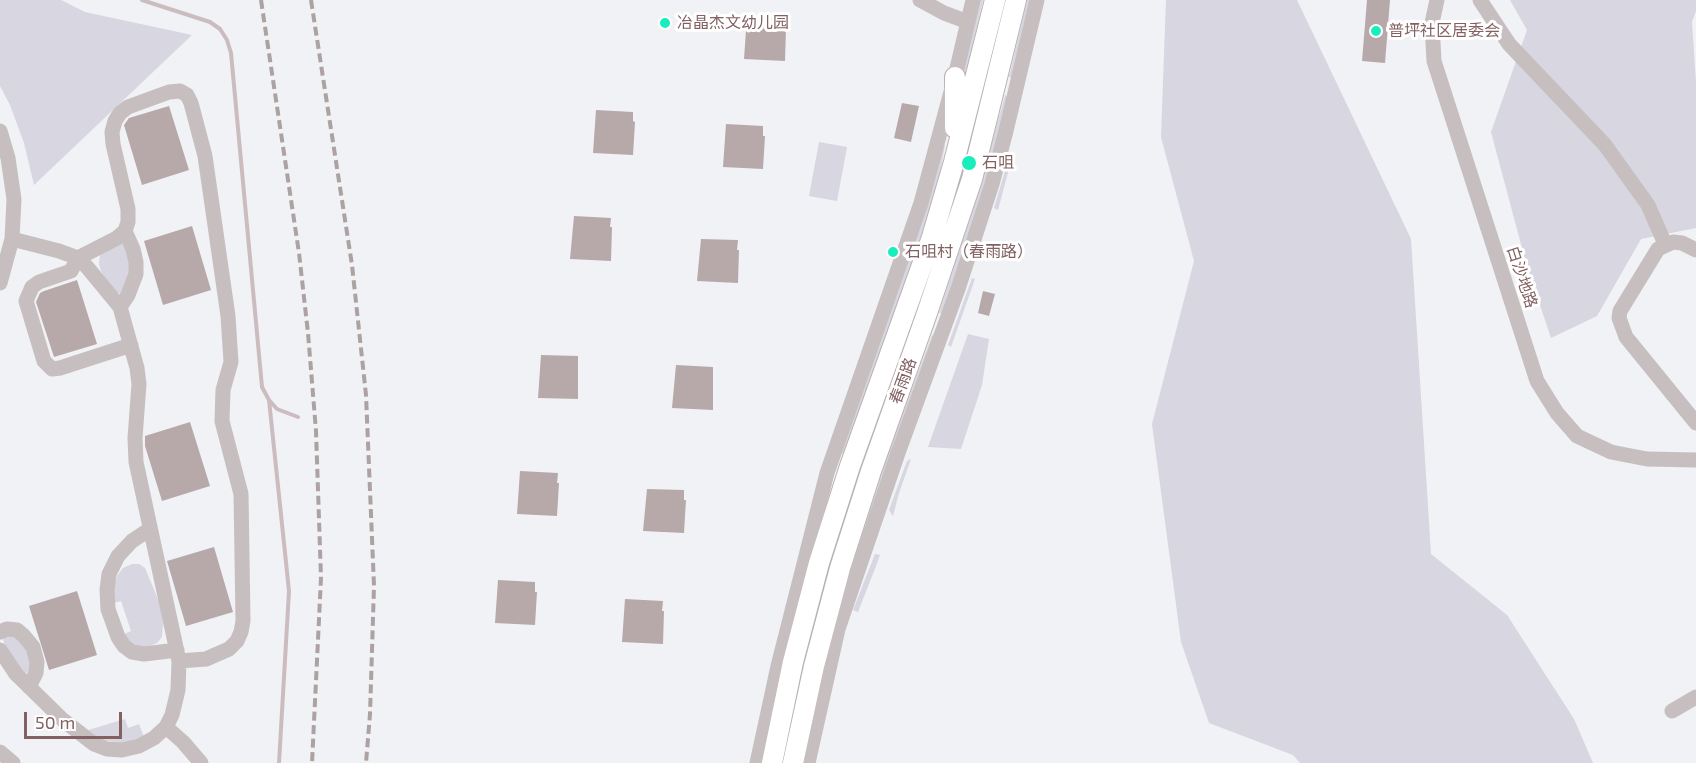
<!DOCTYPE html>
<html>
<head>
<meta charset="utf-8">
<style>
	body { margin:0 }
	#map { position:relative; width:1696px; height:763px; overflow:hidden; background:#f0f2f5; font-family:"Exo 2",sans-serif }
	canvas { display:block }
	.scale { position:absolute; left:24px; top:712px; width:98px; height:27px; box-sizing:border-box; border:3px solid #836162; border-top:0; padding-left:8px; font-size:18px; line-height:21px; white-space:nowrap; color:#836162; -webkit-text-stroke:4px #fff; paint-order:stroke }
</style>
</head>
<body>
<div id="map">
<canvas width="1696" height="763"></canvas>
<div class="scale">50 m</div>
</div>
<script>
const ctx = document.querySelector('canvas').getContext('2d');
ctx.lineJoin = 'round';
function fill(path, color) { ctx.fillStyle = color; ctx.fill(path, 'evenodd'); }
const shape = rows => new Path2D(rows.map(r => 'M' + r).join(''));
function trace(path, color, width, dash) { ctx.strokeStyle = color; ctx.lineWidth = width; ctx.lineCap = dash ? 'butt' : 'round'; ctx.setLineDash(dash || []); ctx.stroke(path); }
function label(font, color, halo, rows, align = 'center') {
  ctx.font = font + ' "Exo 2","Noto Sans SC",sans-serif'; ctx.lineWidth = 6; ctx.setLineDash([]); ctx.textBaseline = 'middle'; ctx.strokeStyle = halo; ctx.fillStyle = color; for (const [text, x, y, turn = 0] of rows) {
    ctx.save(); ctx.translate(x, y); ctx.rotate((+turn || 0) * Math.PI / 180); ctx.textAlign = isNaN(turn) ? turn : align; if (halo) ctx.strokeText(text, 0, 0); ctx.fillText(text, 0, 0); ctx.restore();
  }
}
fill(shape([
	[0,0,61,0,85,12,192,35,34,185,24,143,10,105,0,86],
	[977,0,983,0,963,87,963,62],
	[1027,0,1034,0,1015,78,1009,77],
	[1166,0,1297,0,1411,239,1431,554,1507,615,1574,719,1593,763,1300,763,1293,755,1209,723,1181,642,1152,424,1194,261,1161,137],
	[1510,0,1696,0,1696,11,1692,22,1696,82,1696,228,1641,239,1597,316,1551,338,1526,263,1491,132,1527,30],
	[1005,95,1009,97,996,150,944,314,939,313,975,203],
	[819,142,847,147,837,201,809,196],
	[942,144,945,145,940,174,923,230,845,452,842,454,839,453],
	[1010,154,1013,154,998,210,994,208],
	[121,242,128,246,133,269,121,293,117,293,112,290,101,271,99,264,100,254],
	[972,278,975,279,951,347,948,345],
	[968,334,989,339,982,385,961,449,928,447],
	[932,335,936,337,845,584,886,458],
	[911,459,899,493,893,516,889,510,907,461],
	[875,554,880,555,876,566,858,612,853,610],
	[132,564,139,564,145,568,160,604,163,624,162,637,157,643,147,647,131,645,124,634,131,631,121,601,114,603,113,587,117,576,123,568],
	[2,635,19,638,30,653,30,672,26,673,22,671,5,646],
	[125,719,128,728,139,724,144,737,121,743,103,740,85,731]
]), '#d7d6e1');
trace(shape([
	[142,0,210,22,220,29,227,40,231,53,262,387,269,400,277,409,298,417],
	[269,400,289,591,279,763]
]), '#cdbcbf', 4);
fill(shape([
	[1367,0,1390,0,1385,63,1362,61],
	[747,16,785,18,784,28,786,28,785,61,744,59],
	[902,103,919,106,911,142,894,138],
	[169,106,189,170,142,185,124,125,129,118],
	[596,110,633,112,633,121,635,122,633,155,593,153],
	[726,124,763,126,763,136,765,136,763,169,723,167],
	[574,216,611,218,610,227,612,227,611,261,570,259],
	[192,226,211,290,163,305,144,241],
	[701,239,738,240,737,250,739,250,738,283,697,281],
	[77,280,97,344,54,357,36,302,40,293,44,291],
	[983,291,995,294,989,316,978,313],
	[541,355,578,356,578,399,538,398],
	[676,365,713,367,713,410,672,408],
	[190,422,210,486,162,501,145,446,145,436],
	[520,471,558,473,557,483,559,483,557,516,517,514],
	[647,489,684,490,684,500,686,500,684,533,643,531],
	[214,547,233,612,186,626,167,561],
	[498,580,535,582,535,592,537,592,535,625,495,623],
	[77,591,97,655,49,670,29,606],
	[625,599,663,601,662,611,664,611,663,644,622,642]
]), '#b7a8aa');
const major = shape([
	[955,128,955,77],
	[772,763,793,662,819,563,850,466,932,237,954,162,995,0],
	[793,763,814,666,840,568,871,471,926,316,972,179,1016,0]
]);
trace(major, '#bab2b2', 22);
trace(shape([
	[920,0,944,13,968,22],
	[1437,0,1432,23,1434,61,1537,381,1557,413,1577,436,1611,452,1647,459,1696,460],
	[1480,0,1509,44,1605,145,1648,205,1665,244],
	[0,131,8,158,14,199,12,239,0,283],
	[1696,250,1682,243,1673,242,1658,249,1620,311,1619,318,1626,337,1696,423],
	[120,307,128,295,136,274,136,262,133,249,125,231],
	[131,345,60,368,52,369,44,361,26,301,32,287,39,282,71,271,78,258,117,238,125,231,128,222,128,209,113,144,112,132,115,121,120,113,128,107,169,92,180,91,187,95,191,103,205,156,228,316,231,362,223,390,222,421,241,494,243,621,241,632,237,641,229,649,206,659,179,661],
	[150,529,132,541,118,556,109,574,107,590,108,609,118,637,124,646,132,652,144,654,177,650],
	[0,632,7,629,17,630,24,636,33,647,37,662,36,673,29,687],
	[0,650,16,674,63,720,94,744,107,749,122,750,139,746,154,738,166,727,172,715,178,690,179,661,136,462,135,438,139,384,137,368,120,307,87,267,78,258,59,251,12,239],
	[1672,711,1696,697],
	[166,727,183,742,201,763],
	[0,752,13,763],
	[757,763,778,666,827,473,921,203,955,77,973,0],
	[808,763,838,629,898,453,958,289,992,184,1006,131,1037,0]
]), '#c7bebf', 15);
trace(major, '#fff', 20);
trace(shape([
	[261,0,299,253,308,333,316,431,321,578,312,763],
	[311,0,352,265,366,395,374,586,370,714,366,763]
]), '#ada1a1', 4, [9, 4.5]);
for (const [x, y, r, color] of [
	[665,23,6,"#17eebb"],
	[1376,31,6,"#17eebb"],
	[969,163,8,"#17eebb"],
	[893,252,6,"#17eebb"]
]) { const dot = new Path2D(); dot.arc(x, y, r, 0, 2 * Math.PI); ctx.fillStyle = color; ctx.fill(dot); trace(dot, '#fff', 2); }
label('16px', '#836162', '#fff', [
	["冶晶杰文幼儿园",677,23],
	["普坪社区居委会",1388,31],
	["石咀",982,163],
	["石咀村（春雨路）",905,252]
], 'left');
label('16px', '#836162', '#fff', [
	["白沙地路",1522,277,72],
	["春雨路",903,381,-70]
]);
</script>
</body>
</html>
